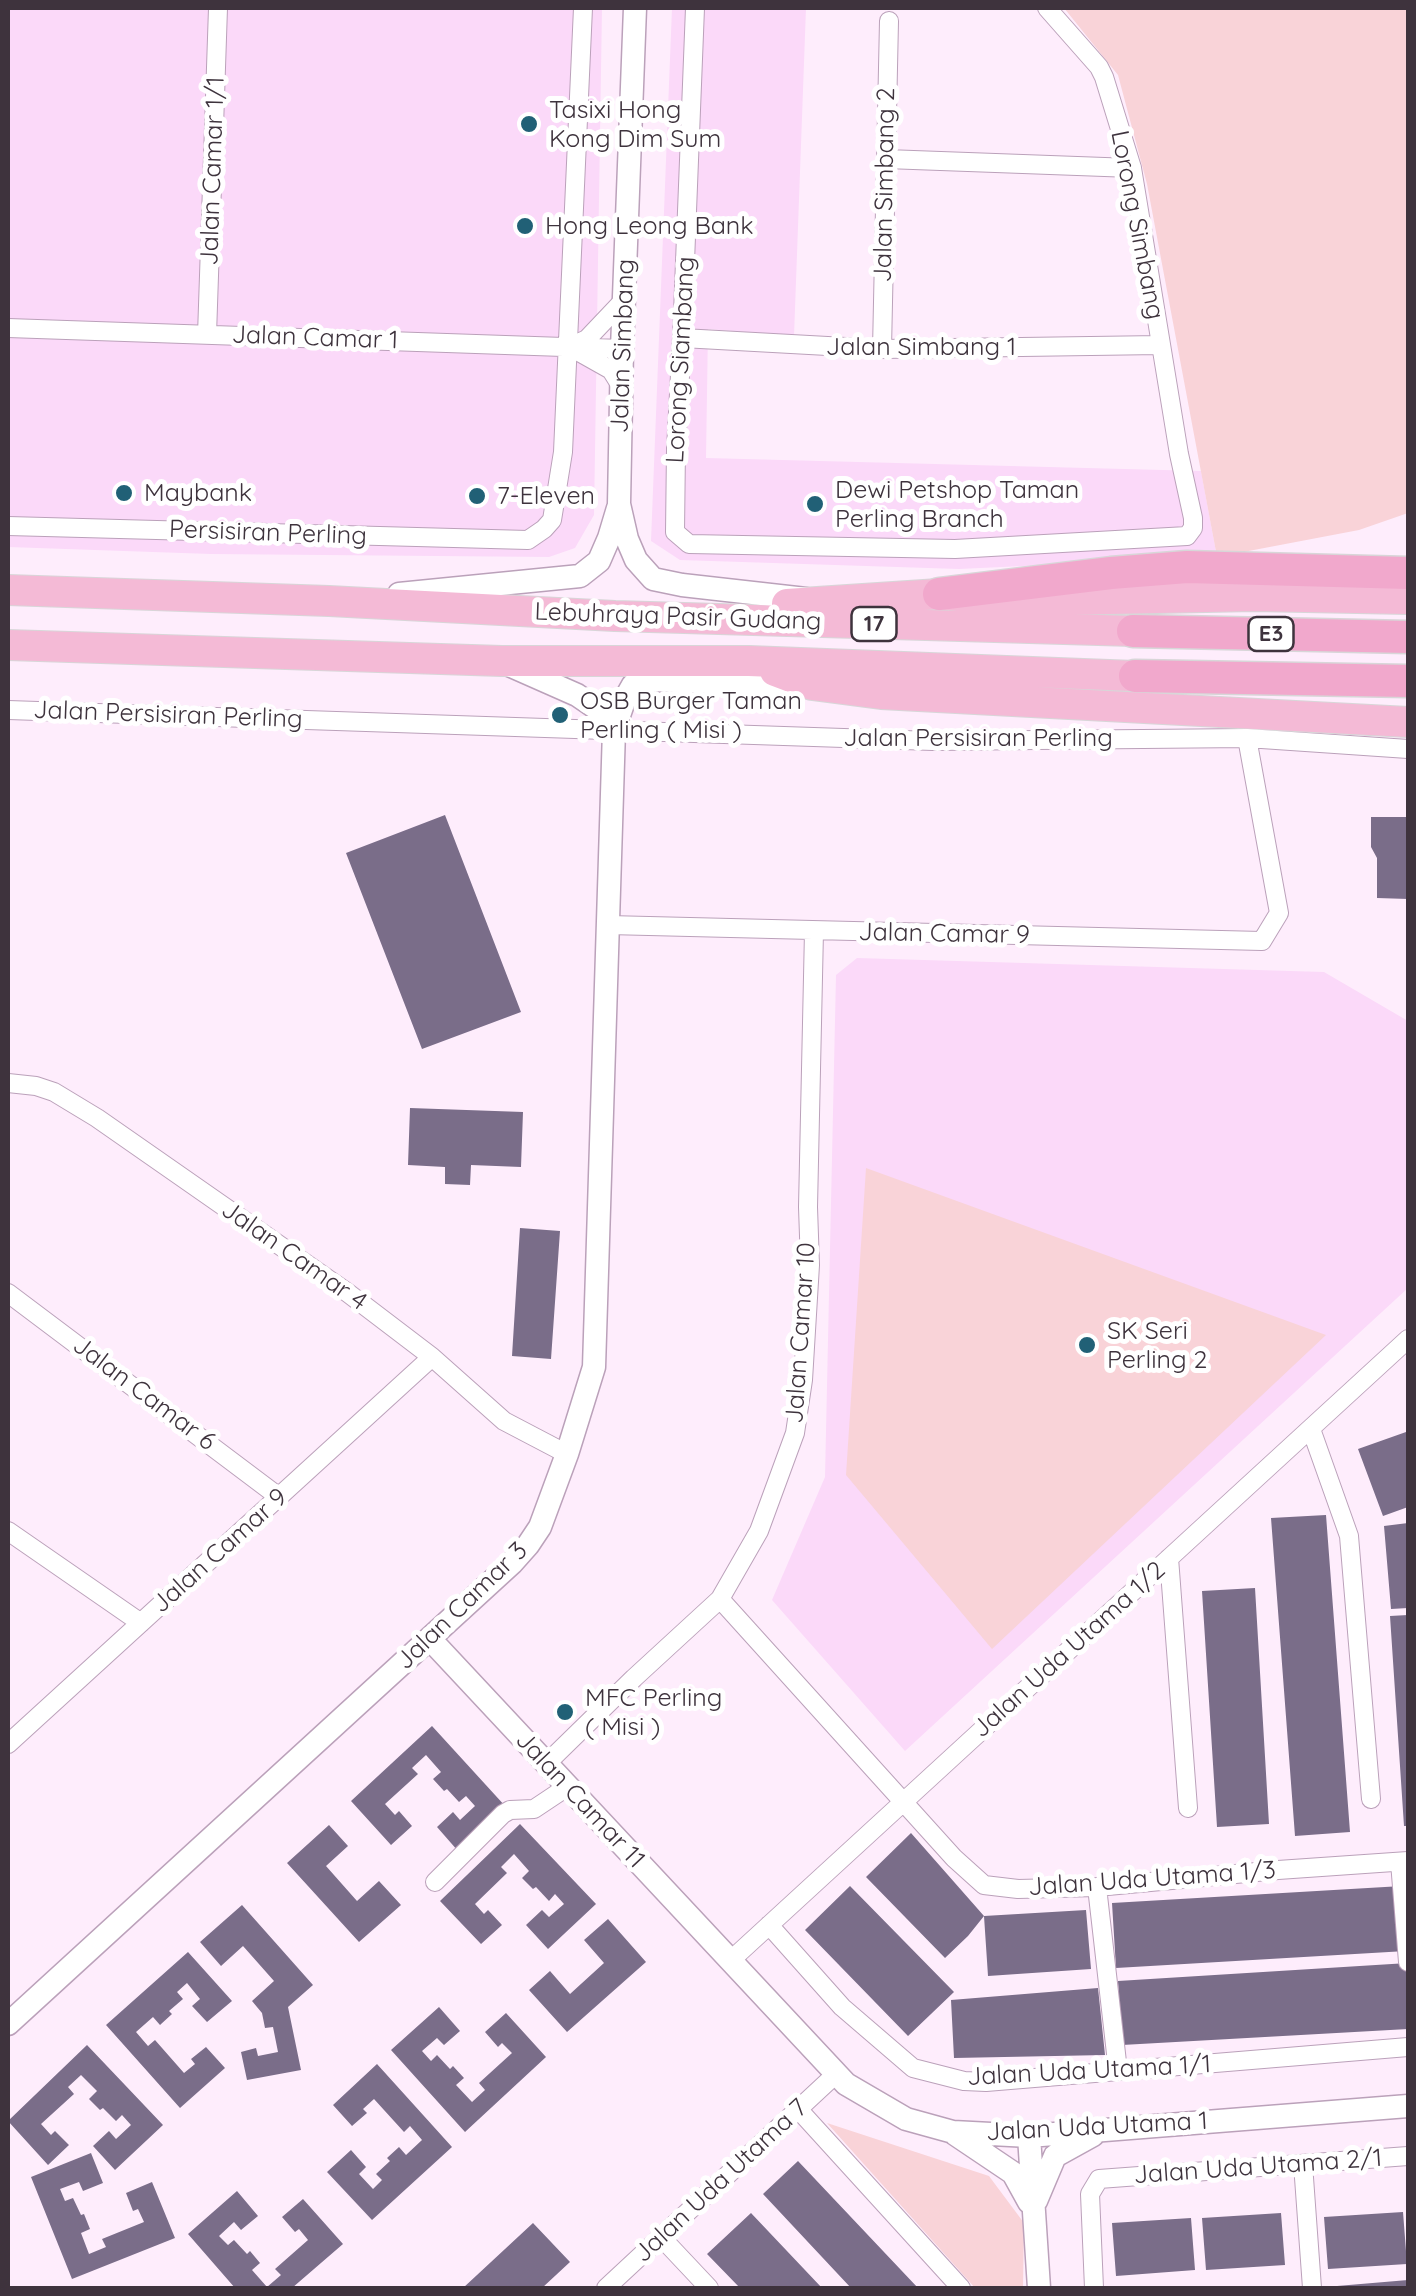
<!DOCTYPE html>
<html>
<head>
<meta charset="utf-8">
<style>
	body { margin:0 }
	#map { position:relative; width:1416px; height:2296px; overflow:hidden; background:#feedfc; font-family:Quicksand,sans-serif }
	canvas { display:block }
	.frame { position:absolute; inset:0; border:10px solid #3e333d; pointer-events:none }
</style>
</head>
<body>
<div id="map">
<canvas width="1416" height="2296"></canvas>
<div class="frame"></div>
</div>
<script>
const ctx = document.querySelector('canvas').getContext('2d');
ctx.lineJoin = 'round';
function fill(path, color) { ctx.fillStyle = color; ctx.fill(path, 'evenodd'); }
const shape = rows => new Path2D(rows.map(r => 'M' + r).join(''));
function trace(path, color, width, dash) { ctx.strokeStyle = color; ctx.lineWidth = width; ctx.lineCap = dash ? 'butt' : 'round'; ctx.setLineDash(dash || []); ctx.stroke(path); }
function label(font, color, halo, rows, align = 'center') {
  ctx.font = font + ' Quicksand,sans-serif'; ctx.lineWidth = 10; ctx.setLineDash([]); ctx.textBaseline = 'middle'; ctx.strokeStyle = halo; ctx.fillStyle = color; for (const [text, x, y, turn = 0] of rows) {
    ctx.save(); ctx.translate(x, y); ctx.rotate((+turn || 0) * Math.PI / 180); ctx.textAlign = isNaN(turn) ? turn : align; if (halo) ctx.strokeText(text, 0, 0); ctx.fillText(text, 0, 0); ctx.restore();
  }
}
fill(shape([
	[8,8,602,8,594,515,575,548,549,557,211,554,8,547],
	[672,8,806,8,794,336,708,329,706,458,1201,471,1217,557,959,569,680,560,651,541],
	[857,958,1324,972,1408,1021,1408,1288,905,1751,772,1600,825,1477,836,975]
]), '#fbd9f9');
fill(shape([
	[1064,8,1408,8,1408,513,1359,530,1217,557,1147,184,1118,75],
	[866,1168,1326,1335,992,1649,846,1475],
	[827,2123,989,2176,1024,2223,1023,2288,975,2288]
]), '#f9d3d8');
fill(shape([
	[445,815,521,1012,422,1049,346,853],
	[1371,817,1408,817,1408,899,1377,898,1377,858,1371,847],
	[410,1108,523,1112,521,1167,471,1165,470,1185,445,1184,445,1167,408,1165],
	[520,1228,560,1231,551,1359,512,1356],
	[1406,1432,1408,1438,1408,1507,1383,1516,1358,1449],
	[1326,1515,1350,1832,1295,1836,1271,1518],
	[1408,1523,1408,1608,1391,1609,1384,1526],
	[1255,1588,1269,1824,1217,1827,1202,1591],
	[1408,1615,1408,1826,1404,1826,1390,1616],
	[432,1726,506,1807,458,1851,437,1827,453,1812,460,1820,475,1806,466,1796,459,1802,447,1789,444,1791,433,1779,441,1772,426,1755,412,1768,418,1774,385,1804,395,1815,399,1811,412,1826,391,1845,351,1801],
	[520,1824,596,1904,548,1949,526,1925,542,1910,549,1917,564,1904,555,1894,549,1901,536,1887,533,1889,522,1878,529,1871,514,1854,501,1867,507,1873,475,1904,484,1914,488,1910,502,1925,481,1944,440,1901],
	[329,1825,348,1846,326,1866,357,1901,379,1881,401,1905,359,1942,287,1863],
	[911,1833,984,1916,968,1936,945,1958,866,1877],
	[850,1886,954,1992,908,2036,805,1930],
	[1402,1886,1406,1951,1116,1968,1112,1903],
	[242,1905,313,1985,288,2007,301,2070,247,2080,241,2052,256,2048,258,2056,278,2052,273,2027,265,2028,262,2013,252,2001,274,1981,243,1946,221,1966,200,1942],
	[1086,1910,1091,1969,988,1976,984,1916],
	[608,1919,646,1962,567,2032,529,1990,550,1971,570,1994,604,1963,584,1940],
	[188,1952,232,2001,207,2022,192,2006,200,1999,187,1983,177,1992,183,1999,169,2011,172,2014,160,2025,153,2017,136,2032,148,2046,155,2040,184,2073,195,2064,191,2059,206,2047,225,2068,180,2108,106,2025],
	[1408,1963,1408,2029,1122,2045,1118,1981],
	[1098,1988,1105,2055,954,2058,951,2000],
	[439,2007,460,2031,444,2045,437,2038,422,2051,431,2061,437,2055,450,2069,453,2066,464,2078,456,2085,472,2102,485,2090,479,2083,512,2053,502,2043,498,2047,485,2032,506,2013,546,2057,465,2132,391,2050],
	[87,2045,163,2125,115,2170,93,2146,109,2131,116,2139,131,2125,122,2115,116,2121,103,2108,100,2110,89,2099,97,2091,81,2075,68,2087,74,2094,41,2124,51,2135,55,2131,69,2145,48,2165,8,2121],
	[377,2064,452,2147,372,2220,327,2172,351,2150,366,2167,359,2174,373,2189,382,2180,376,2174,390,2161,387,2158,399,2147,406,2155,422,2140,410,2126,404,2132,374,2099,363,2109,367,2113,352,2126,333,2105],
	[91,2153,103,2183,83,2191,79,2182,60,2189,65,2201,73,2198,81,2215,84,2214,90,2229,81,2233,89,2254,106,2247,102,2239,144,2222,138,2209,133,2211,126,2193,152,2182,175,2238,72,2279,31,2177],
	[798,2161,918,2288,851,2288,763,2194],
	[237,2191,258,2216,241,2230,234,2222,219,2236,228,2245,234,2240,247,2254,250,2251,260,2263,252,2270,267,2287,281,2275,275,2269,308,2240,299,2229,295,2232,282,2217,303,2199,343,2244,292,2288,235,2288,188,2234],
	[1403,2212,1407,2264,1328,2269,1324,2217],
	[751,2213,822,2288,740,2288,707,2254],
	[1281,2213,1285,2265,1206,2270,1202,2218],
	[1191,2218,1195,2270,1116,2276,1112,2223],
	[533,2223,570,2262,542,2288,463,2288],
	[1408,2280,1408,2288,1337,2288,1337,2286]
]), '#7a6d89');
const minor = shape([
	[695,8,682,338,676,449,675,532,689,544,955,549,1187,536,1193,528,1193,518,1179,454,1132,168,1104,77,1099,67,1047,8],
	[886,159,1132,168],
	[8,328,622,349],
	[207,335,218,8],
	[682,338,882,349,1160,345],
	[570,347,587,339,624,300],
	[882,349,889,21],
	[579,352,611,370,621,386],
	[8,526,528,540,544,529,552,520,563,452,583,8],
	[8,710,933,741,1247,738,1408,749],
	[608,925,1262,941,1279,913,1247,738],
	[8,1083,36,1086,54,1092,97,1118,348,1293,432,1357,504,1421,567,1454],
	[8,1293,279,1497],
	[1311,1429,1349,1536,1371,1799],
	[8,1531,141,1623],
	[1169,1558,1188,1808],
	[720,1599,954,1858,984,1885,1018,1889,1097,1887,1278,1870,1408,1861],
	[8,1744,432,1357],
	[546,1764,634,1678,720,1599,759,1531,795,1433,803,1380,810,1265,808,1207,814,931],
	[1400,1862,1408,1962],
	[435,1882,503,1814,510,1810,534,1809,567,1787],
	[1097,1887,1118,2071],
	[769,1925,842,2007,913,2068,964,2081,986,2082,1408,2047],
	[730,1961,1408,1339],
	[798,2109,961,2288],
	[1303,2164,1312,2288],
	[661,2237,709,2288],
	[606,2288,836,2074],
	[1094,2288,1090,2194,1099,2179,1408,2156]
]);
const tertiary = shape([
	[635,8,622,349,619,504,627,539,636,560,653,579,682,585,806,599],
	[399,594,580,576,599,561,609,538,618,508],
	[509,665,577,695,599,710,614,730],
	[430,1639,846,2084,906,2119,953,2132,1029,2136,1408,2106],
	[8,2024,512,1563,528,1545,540,1527,567,1454,594,1367,614,730,624,701,633,685,649,680,798,685],
	[955,2134,1013,2173,1029,2202],
	[1029,2136,1039,2288],
	[1036,2201,1055,2156,1093,2135]
]);
const trunk = shape([
	[8,590,329,601,615,616,1133,631],
	[787,604,939,594,1012,601,1254,596,1408,599],
	[8,645,502,661,749,661,1135,676],
	[775,671,812,685,881,694,1408,722]
]);
const motorway = shape([
	[939,594,1111,573,1187,567,1408,573],
	[1133,631,1408,637],
	[1135,676,1408,681]
]);
trace(minor, '#bba1ba', 20);
trace(tertiary, '#bba1ba', 25);
trace(trunk, '#d8d6d8', 32);
trace(motorway, '#d8d6d8', 35);
trace(minor, '#fff', 18);
trace(tertiary, '#fff', 22);
trace(trunk, '#f4bad6', 30);
trace(motorway, '#f1a8cc', 32);
for (const [x, y, r, color] of [
	[529,124,10,"#216076"],
	[525,226,10,"#216076"],
	[124,493,10,"#216076"],
	[477,496,10,"#216076"],
	[815,504,10,"#216076"],
	[560,715,10,"#216076"],
	[1087,1345,10,"#216076"],
	[565,1712,10,"#216076"]
]) { const dot = new Path2D(); dot.arc(x, y, r, 0, 2 * Math.PI); ctx.fillStyle = color; ctx.fill(dot); trace(dot, '#fff', 4); }
for (const [x, y, w] of [
	[874,624,45],
	[1271,634,45]
]) { const box = new Path2D(); box.roundRect(x - w / 2, y - 17, w, 34, 8); ctx.fillStyle = '#fff'; ctx.fill(box); trace(box, '#3e333d', 2.5); }
label('bold 22px', '#3e333d', null, [
	["17",874,624],
	["E3",1271,634]
]);
label('25px', '#3e333d', '#fff', [
	["Tasixi Hong",549,110],
	["Kong Dim Sum",549,139],
	["Hong Leong Bank",545,226],
	["Dewi Petshop Taman",835,490],
	["Perling Branch",835,519],
	["Maybank",144,493],
	["7-Eleven",497,496],
	["OSB Burger Taman",580,701],
	["Perling ( Misi )",580,730],
	["SK Seri",1107,1331],
	["Perling 2",1107,1360],
	["MFC Perling",585,1698],
	["( Misi )",585,1727]
], 'left');
label('25px', '#3e333d', '#fff', [
	["Jalan Camar 1/1",213,171,-88],
	["Jalan Simbang 2",885,185,-89],
	["Lorong Simbang",1137,225,79],
	["Jalan Camar 1",315,338,2],
	["Jalan Simbang",623,346,-88],
	["Jalan Simbang 1",921,347],
	["Lorong Siambang",681,360,-87],
	["Persisiran Perling",268,533,2],
	["Lebuhraya Pasir Gudang",678,617,2],
	["Jalan Persisiran Perling",168,715,2],
	["Jalan Persisiran Perling",978,738],
	["Jalan Camar 9",944,934,1],
	["Jalan Camar 4",294,1256,35],
	["Jalan Camar 10",801,1333,-86],
	["Jalan Camar 6",144,1394,37],
	["Jalan Camar 9",220,1551,-42],
	["Jalan Camar 3",462,1606,-44],
	["Jalan Uda Utama 1/2",1069,1650,-42],
	["Jalan Camar 11",580,1800,47],
	["Jalan Uda Utama 1/3",1152,1879,-4],
	["Jalan Uda Utama 1/1",1089,2071,-3],
	["Jalan Uda Utama 1",1097,2127,-3],
	["Jalan Uda Utama 2/1",1258,2167,-4],
	["Jalan Uda Utama 7",721,2181,-43]
]);
</script>
</body>
</html>
